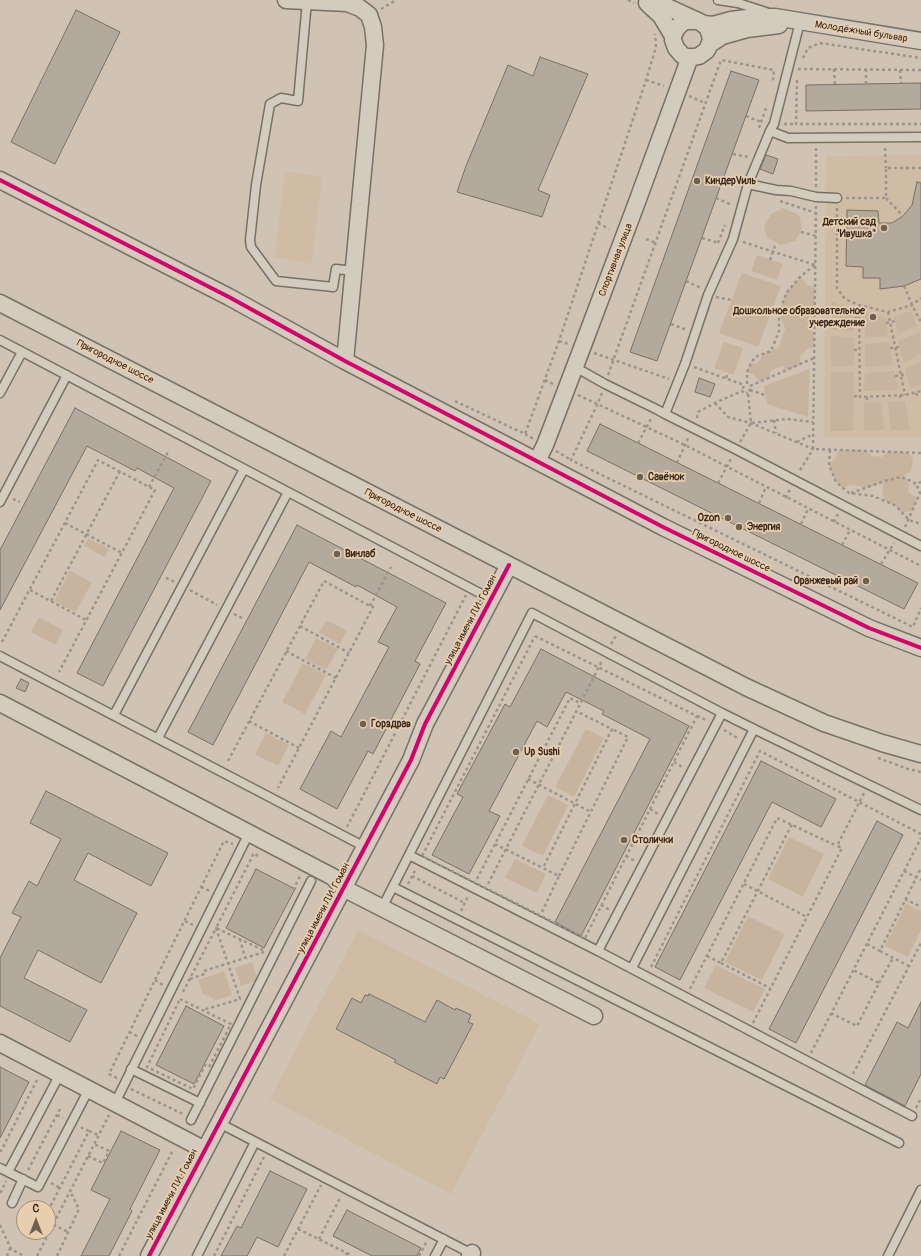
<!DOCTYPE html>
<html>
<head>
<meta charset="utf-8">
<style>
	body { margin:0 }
	#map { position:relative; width:921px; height:1256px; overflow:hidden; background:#d0c3b3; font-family:Pangolin,sans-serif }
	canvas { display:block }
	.north { position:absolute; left:16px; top:1200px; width:40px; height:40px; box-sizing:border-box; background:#e7ceaf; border:1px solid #a28c75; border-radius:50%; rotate:0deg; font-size:11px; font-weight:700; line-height:16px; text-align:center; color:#3b2a1e }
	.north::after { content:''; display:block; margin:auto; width:14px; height:18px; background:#6f6052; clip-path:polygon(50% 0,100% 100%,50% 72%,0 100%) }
</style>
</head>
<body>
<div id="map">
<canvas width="921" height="1256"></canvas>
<div class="north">С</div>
</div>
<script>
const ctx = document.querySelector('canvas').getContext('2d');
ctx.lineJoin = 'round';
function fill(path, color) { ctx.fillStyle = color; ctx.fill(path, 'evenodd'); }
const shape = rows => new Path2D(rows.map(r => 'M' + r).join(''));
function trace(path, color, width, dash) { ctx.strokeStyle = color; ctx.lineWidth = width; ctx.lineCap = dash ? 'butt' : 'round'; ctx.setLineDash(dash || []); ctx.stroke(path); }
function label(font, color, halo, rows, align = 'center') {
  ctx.font = font + ' Pangolin,sans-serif'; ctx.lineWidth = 3.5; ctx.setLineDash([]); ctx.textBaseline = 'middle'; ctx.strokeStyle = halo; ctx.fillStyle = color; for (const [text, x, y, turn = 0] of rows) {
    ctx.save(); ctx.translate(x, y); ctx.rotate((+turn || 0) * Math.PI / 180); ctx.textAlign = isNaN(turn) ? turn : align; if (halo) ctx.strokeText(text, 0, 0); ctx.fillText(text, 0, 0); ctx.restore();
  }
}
fill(shape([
	[921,155,921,438,824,437,826,156],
	[285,171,322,177,311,264,275,257],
	[358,930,540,1024,451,1194,270,1099]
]), '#cfbca5');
fill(shape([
	[783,208,799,215,802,229,795,241,781,245,767,238,764,226,771,214],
	[757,255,783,264,777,280,751,271],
	[742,273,781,286,758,347,719,333],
	[801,276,806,284,815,288,815,305,809,307,809,327,814,333,814,348,807,349,800,356,800,365,788,370,782,366,770,371,770,378,759,382,754,375,747,372,751,363,756,364,760,360,762,355,779,347,785,329,779,312,787,292],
	[832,302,853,309,854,331,832,330],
	[911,311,917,326,898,334,894,317],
	[865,312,885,318,888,336,865,338],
	[920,332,921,354,904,363,898,341],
	[831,336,854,338,854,366,831,366],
	[724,342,743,348,734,375,714,368],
	[889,342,893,365,865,367,865,344],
	[921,361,921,385,910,388,905,369],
	[810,369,808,417,767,404,764,386],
	[894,371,898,390,864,391,865,373],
	[831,372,854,372,853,431,830,431],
	[905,401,910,430,891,430,888,402],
	[864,402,881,403,884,430,864,430],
	[839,450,865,450,872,456,882,457,888,451,908,452,913,460,911,471,902,477,909,480,908,491,917,499,912,511,902,513,896,506,885,501,882,491,884,481,868,488,852,485,843,488,836,482,829,465,835,458],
	[88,538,109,549,105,557,84,546],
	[70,571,92,582,76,612,54,601],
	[39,617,63,630,55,645,31,632],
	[326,620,347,631,340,644,319,633],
	[316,638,338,649,326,670,305,659],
	[303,663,326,675,305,714,282,702],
	[586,729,604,738,574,797,555,787],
	[266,733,289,745,278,766,255,754],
	[548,795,568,805,543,856,522,846],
	[789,837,824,854,803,897,768,879],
	[515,859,546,874,537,893,505,878],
	[906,904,921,911,921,930,908,957,885,946],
	[748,916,785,934,762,980,725,962],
	[252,962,257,978,255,981,241,986,235,968],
	[716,965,765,989,753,1012,704,988],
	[224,971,232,995,216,1000,203,994,198,980]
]), '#c7b49e');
const building = shape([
	[76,10,120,32,55,164,11,142,76,10],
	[540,57,588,74,538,190,550,195,542,217,457,192,466,166,508,65,533,76,540,57],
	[731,71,759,80,657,361,630,352,731,71],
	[921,83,921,109,806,111,806,85,921,83],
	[766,155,778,159,773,174,760,169,766,155],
	[917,182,921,183,921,279,904,286,880,289,880,278,863,278,863,267,846,266,847,210,878,211,879,223,892,223,903,216,912,205,917,182],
	[699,378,715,384,710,397,695,392,699,378],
	[75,408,211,481,103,686,77,673,174,488,137,468,135,471,87,446,0,610,0,550,75,408],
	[600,424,918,583,904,609,587,451,600,424],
	[297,525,446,603,415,661,420,664,373,754,368,751,337,809,300,789,331,731,341,737,389,647,378,642,397,607,357,585,356,587,309,562,213,745,188,732,297,525],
	[541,649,689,726,581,936,555,922,650,739,602,714,604,711,566,692,547,727,537,721,489,811,500,816,469,874,432,855,463,797,457,794,505,704,510,707,541,649],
	[21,679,29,683,25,692,16,688,21,679],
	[761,761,836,799,821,827,772,802,680,980,655,967,761,761],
	[46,791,168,853,151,886,88,853,74,880,137,913,101,983,38,950,24,978,87,1010,70,1042,0,1006,0,958,21,917,12,913,29,881,37,886,61,839,30,823,46,791],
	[877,821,903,835,796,1043,769,1029,877,821],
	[256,869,295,889,264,948,226,928,256,869],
	[369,994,425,1022,437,1000,455,1010,456,1008,471,1015,468,1022,473,1024,444,1079,440,1077,437,1084,394,1062,396,1060,336,1029,352,998,361,1003,365,995,368,996,369,994],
	[921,1002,921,1074,905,1106,865,1085,897,1022,908,1028,921,1002],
	[186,1006,224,1026,194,1084,156,1065,186,1006],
	[0,1067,29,1082,0,1138,0,1067],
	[121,1131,160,1150,130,1209,132,1211,109,1256,81,1256,110,1199,91,1190,121,1131],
	[270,1171,307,1189,278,1247,257,1237,247,1256,221,1256,237,1226,241,1228,270,1171],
	[347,1210,421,1248,417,1256,372,1256,333,1236,347,1210]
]);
fill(building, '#b3a99d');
trace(building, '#797066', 1);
const service = shape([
	[718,0,738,3,766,12],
	[307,1,298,101,281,98,270,104,256,185,250,240,251,247,276,281,333,287,336,269,354,271],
	[770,131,788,138,921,137],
	[748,184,776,190,791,191,816,197,837,198],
	[0,340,491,599],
	[575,367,605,384,656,409,665,414,735,449,921,546],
	[0,393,22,352],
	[665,414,685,364,708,295,733,239,748,184,770,131,774,124,800,22,797,21],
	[0,502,67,375],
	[0,656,365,847],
	[722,713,754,729],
	[114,715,244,469],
	[158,738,288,492],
	[393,887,899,1143],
	[382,908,532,613,722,713,598,951,409,855],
	[598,951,912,1116],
	[632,968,754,729,921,810],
	[131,1069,200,1103],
	[115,1103,249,833],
	[191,1120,311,881],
	[219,1123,474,1255],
	[0,1168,8,1172,60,1074],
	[8,1172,38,1187,89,1089],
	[12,1203,23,1179],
	[197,1256,255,1142],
	[435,1256,444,1239],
	[888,1256,921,1190]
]);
const minor = shape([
	[286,0,347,3,360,8,369,15,373,27,375,45,345,361],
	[652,0,700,22,707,27,710,35,711,40,708,48,706,51,699,56,694,57,686,57,682,55,676,48,673,40,673,36,677,28,683,22,687,21,696,21],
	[647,3,661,16,673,36],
	[704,24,713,25,731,20,755,17,775,17,921,41],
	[710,44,722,36,747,29,779,25],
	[0,180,229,297,345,361,663,527,869,628,921,648],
	[0,303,746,687,824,723,882,743,921,754],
	[537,461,545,445,582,348,637,202,690,57],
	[0,703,333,877,343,888,594,1016],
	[0,1043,205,1150],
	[149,1256,411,760,425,724,509,565],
	[470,1256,472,1253]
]);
trace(service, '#797066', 11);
trace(minor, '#797066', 19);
trace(shape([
	[628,0,634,3],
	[381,9,396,0],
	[803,58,808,48,820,43,921,58],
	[798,69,921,70],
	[834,69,835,84],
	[866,69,866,84],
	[900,70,901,83],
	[646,80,664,86],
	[797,80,796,124,921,124],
	[689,96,705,103],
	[746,116,761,122],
	[784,124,796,124],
	[759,128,767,105],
	[885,148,886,168],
	[733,154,749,157],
	[816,187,816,148],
	[716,198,732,205],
	[846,198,886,198,886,168,921,168],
	[886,198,903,216],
	[780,201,816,213],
	[816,206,813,449,921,453],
	[837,208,837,288,845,299,859,305,888,312,912,305,921,298],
	[598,223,609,229],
	[801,232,816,236],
	[837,232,847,233],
	[702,238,719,243],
	[646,239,656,243],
	[743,242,815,265],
	[718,243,725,225],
	[770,260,776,243],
	[686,281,701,288],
	[904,286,912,305,921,322],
	[716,297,732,300],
	[859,305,860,397,905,395,921,391],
	[888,312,905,395],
	[854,318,859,319],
	[886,323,895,321],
	[671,324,687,330],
	[559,341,569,344],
	[890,348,900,347],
	[854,350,859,350],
	[594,353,669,379],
	[694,367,744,385,742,391],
	[608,375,721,60,774,70,773,81],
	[895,376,907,374],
	[726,378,728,373],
	[545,380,553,384],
	[747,384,747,372,751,363,755,357,771,351,779,331,779,312,787,292,801,276,815,265],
	[750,386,814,358],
	[750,390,765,395],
	[602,393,598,403,571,460,913,627,921,608],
	[916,393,918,398],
	[578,395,685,445,921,566],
	[900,395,901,401],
	[854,396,860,397],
	[867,397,867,402],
	[455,401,525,434,559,341,646,80,656,47,655,34],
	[715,403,728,417,751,423,813,449,799,472],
	[697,418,698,412,715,403,742,391,744,393,748,393],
	[774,420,776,433],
	[752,423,787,419,813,422],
	[525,434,534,439],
	[740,442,751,423,748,393,750,390,750,386],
	[797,442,813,434],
	[638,443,652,417],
	[830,450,829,465,836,482,849,493,873,496,885,501,896,506,909,520,921,524],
	[556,451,571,460],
	[677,463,689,436],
	[718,483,732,457],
	[149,487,169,450],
	[851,493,885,481,901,477,909,480,916,484,921,482],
	[786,498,790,489],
	[13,499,20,502],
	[759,503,766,487],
	[834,522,838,514],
	[65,523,122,553],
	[801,524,808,509],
	[905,527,920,493,916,484],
	[842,545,850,530],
	[881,564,894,543],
	[166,578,175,582],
	[30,590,86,620],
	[190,590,217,605],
	[51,601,120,471],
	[370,606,391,567],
	[234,614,242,618],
	[300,626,349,653],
	[535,636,697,716,585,938,422,856,535,636],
	[2,642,98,460,149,487,155,490,59,672],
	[611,644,617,634],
	[286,651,336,678],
	[697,716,708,721],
	[249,721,299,748],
	[724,730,739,739],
	[878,758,908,769,921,772],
	[228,761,324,581,370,606,373,607,278,788],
	[674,762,684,768],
	[528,779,591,812],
	[650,809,658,814],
	[347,827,466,595],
	[495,844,543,868],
	[258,856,254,853,216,928,265,951],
	[626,856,635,861],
	[904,871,921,880],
	[412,876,465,903],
	[559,876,628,737,612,729],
	[477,879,570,698,580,703],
	[408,884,416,869],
	[488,884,602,661],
	[744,884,807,917],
	[201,887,210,891],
	[296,889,294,888,300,876],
	[905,899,921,907],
	[601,905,610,910],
	[461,911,468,896],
	[542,912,559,876,543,868,612,729,576,711],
	[185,921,193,925],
	[240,939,245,958],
	[867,944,880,951,921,868],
	[880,951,909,966],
	[707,956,721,963,792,824],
	[721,963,770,988],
	[651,967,760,751,921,834],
	[190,979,204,974,204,971,264,952],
	[155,980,163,985],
	[879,983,893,958],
	[690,989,777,818,837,846],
	[183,992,216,928,240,999,203,1010],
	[180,999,231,1024,209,1067,205,1065,193,1089,147,1067,180,999],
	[831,1013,857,1026,879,983,853,970],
	[753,1023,842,848,837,846,864,793],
	[129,1032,139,1037],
	[811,1053,921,838],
	[853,1074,921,943],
	[117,1078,109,1074,155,980,224,841,233,844],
	[131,1089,183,1114],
	[916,1108,921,1098],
	[57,1115,63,1118],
	[89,1131,98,1135],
	[0,1150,1,1151,38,1078],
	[88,1156,103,1163,109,1151,94,1144],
	[28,1170,60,1109],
	[51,1183,60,1188],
	[0,1192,1,1192,6,1181],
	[48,1211,89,1131,80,1127],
	[48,1222,68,1232],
	[0,1225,11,1249,24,1256],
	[298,1229,347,1253,345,1256],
	[319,1239,341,1196],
	[347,1253,352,1256],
	[7,1256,10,1248],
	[37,1256,109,1115],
	[57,1256,79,1209,70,1191],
	[119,1256,173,1150],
	[214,1256,264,1157],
	[284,1256,321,1185],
	[419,1256,427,1241]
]), '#9c948b', 2.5, [3, 3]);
trace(service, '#d4cbbf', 8);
trace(minor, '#d4cbbf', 16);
trace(shape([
	[0,180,229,297,345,361,663,527,869,628,921,648],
	[149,1256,411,760,425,724,509,565]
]), '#d6006c', 4);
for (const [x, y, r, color] of [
	[697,181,4,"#6f6052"],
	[884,228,4,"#6f6052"],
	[873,317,4,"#6f6052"],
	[640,477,4,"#6f6052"],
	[728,518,4,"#6f6052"],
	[739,527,4,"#6f6052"],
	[337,554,4,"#6f6052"],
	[866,581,4,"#6f6052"],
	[363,724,4,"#6f6052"],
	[516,752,4,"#6f6052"],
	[624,840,4,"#6f6052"]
]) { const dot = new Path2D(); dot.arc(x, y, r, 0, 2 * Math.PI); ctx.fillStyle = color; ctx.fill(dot); trace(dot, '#e7ceaf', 1.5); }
label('10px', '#3b2a1e', '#e7ceaf', [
	["Молодёжный бульвар",861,32,9],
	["Спортивная улица",616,260,-69],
	["Пригородное шоссе",115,362,27],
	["Пригородное шоссе",403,511,27],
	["Пригородное шоссе",731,551,26],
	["улица имени Л.И. Гоман",471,620,-62],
	["улица имени Л.И. Гоман",324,908,-62],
	["улица имени Л.И. Гоман",172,1194,-62]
]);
label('bold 10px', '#3b2a1e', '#e7ceaf', [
	["КиндерVиль",705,181],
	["Детский сад",876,222,"right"],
	["\"Ивушка\"",876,234,"right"],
	["Дошкольное образовательное",865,311,"right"],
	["учереждение",865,323,"right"],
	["Савёнок",648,477],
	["Ozon",720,518,"right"],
	["Энергия",747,527],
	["Винлаб",345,554],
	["Оранжевый рай",858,581,"right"],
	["Горздрав",371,724],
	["Up Sushi",524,752],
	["Столички",632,840]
], 'left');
</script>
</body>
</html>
